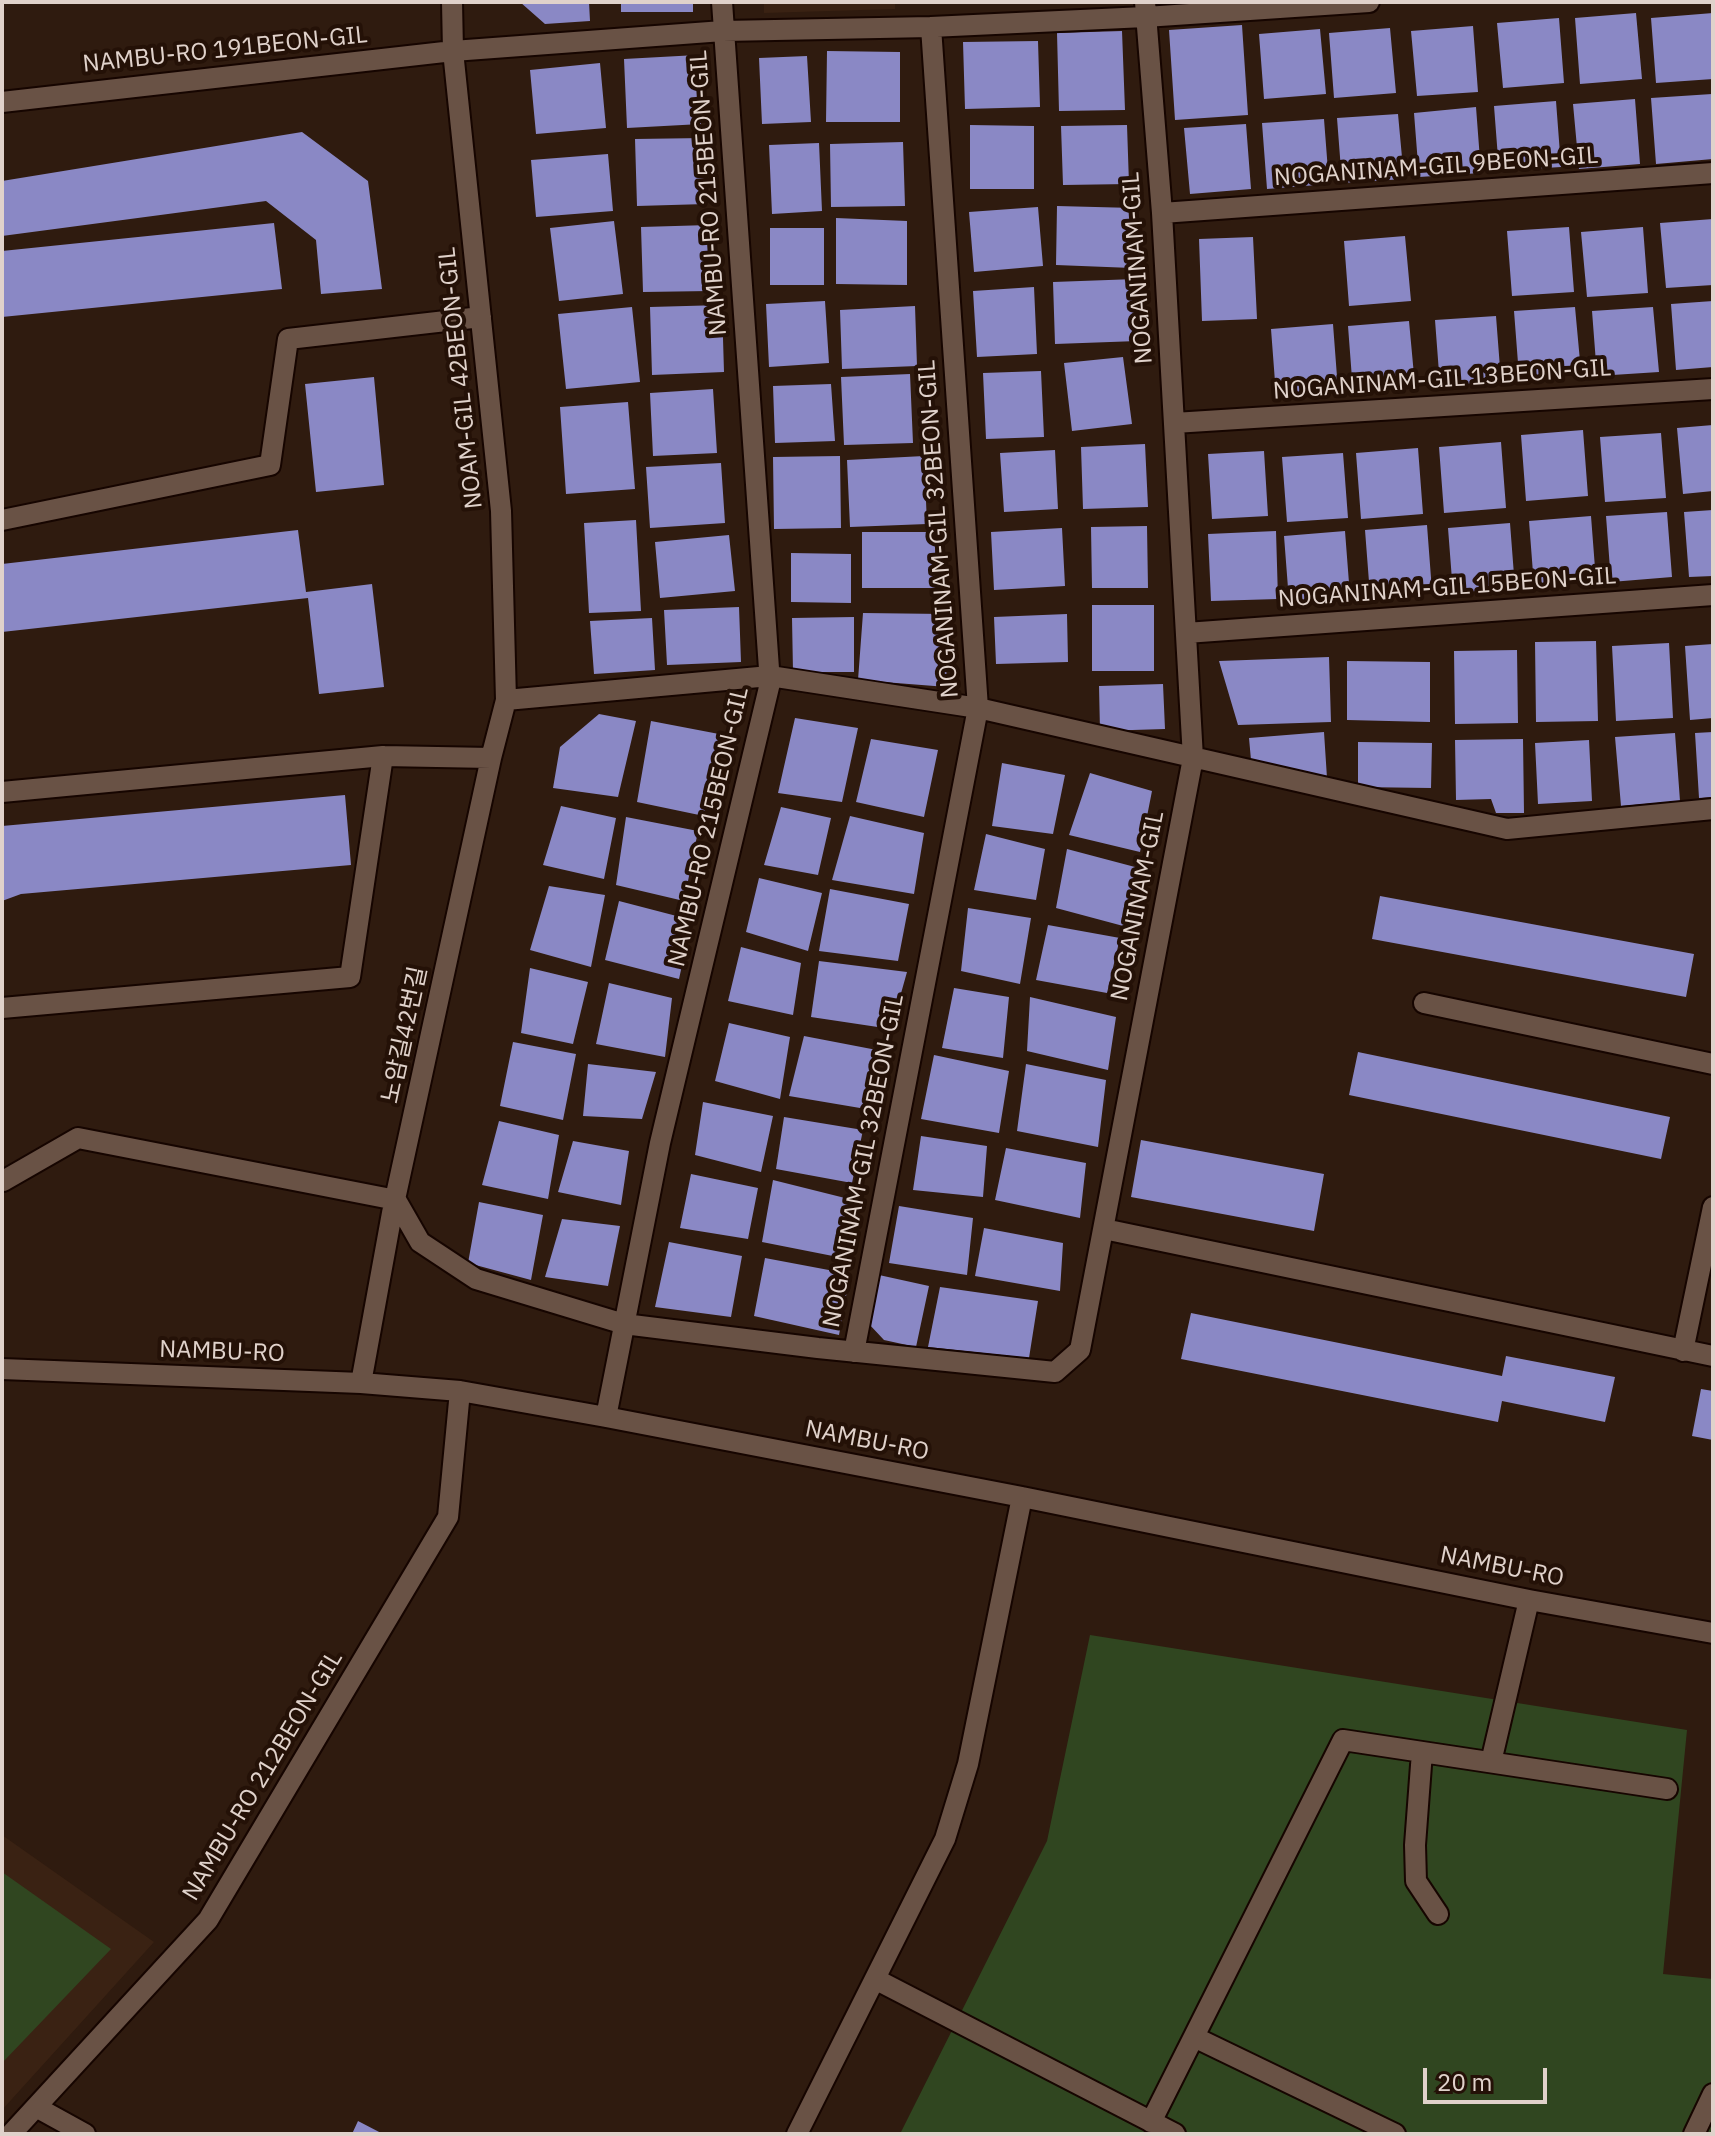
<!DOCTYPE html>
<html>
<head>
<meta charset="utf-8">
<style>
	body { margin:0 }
	#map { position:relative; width:1715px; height:2136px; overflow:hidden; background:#2f1b0f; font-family:"IBM Plex Sans",sans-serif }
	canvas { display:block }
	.frame { position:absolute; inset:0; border:4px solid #e0d2cb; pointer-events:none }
	.scale { position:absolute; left:1423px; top:2068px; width:124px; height:36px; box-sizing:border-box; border:4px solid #e0d2cb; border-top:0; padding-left:10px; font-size:24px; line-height:28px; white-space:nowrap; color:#e0d2cb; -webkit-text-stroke:6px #241107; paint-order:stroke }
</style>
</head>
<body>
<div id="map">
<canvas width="1715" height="2136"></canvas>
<div class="frame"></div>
<div class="scale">20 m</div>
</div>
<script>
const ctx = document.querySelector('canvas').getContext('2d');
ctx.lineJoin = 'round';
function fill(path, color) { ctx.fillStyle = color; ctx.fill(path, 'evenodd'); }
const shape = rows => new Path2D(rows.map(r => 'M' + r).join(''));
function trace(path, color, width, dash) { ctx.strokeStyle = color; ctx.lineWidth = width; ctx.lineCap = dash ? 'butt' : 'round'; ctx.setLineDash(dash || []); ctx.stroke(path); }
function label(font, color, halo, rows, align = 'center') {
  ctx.font = font + ' "IBM Plex Sans","Noto Sans KR",sans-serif'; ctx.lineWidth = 8; ctx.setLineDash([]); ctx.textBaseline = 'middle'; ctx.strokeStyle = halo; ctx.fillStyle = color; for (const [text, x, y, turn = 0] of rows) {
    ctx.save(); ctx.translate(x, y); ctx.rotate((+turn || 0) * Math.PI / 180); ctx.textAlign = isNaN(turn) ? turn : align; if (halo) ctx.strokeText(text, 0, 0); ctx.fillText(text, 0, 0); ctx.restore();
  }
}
fill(shape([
	[764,2,895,2,895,9,764,13],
	[2,1835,154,1942,2,2110]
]), '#3a2213');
fill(shape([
	[1090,1635,1687,1730,1663,1974,1713,1979,1713,2134,900,2134,1047,1841],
	[2,1872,111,1949,2,2063]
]), '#304620');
fill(shape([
	[520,2,589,2,590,21,545,24],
	[621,2,693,2,693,12,621,12],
	[1636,13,1642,79,1580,84,1575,18],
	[1713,13,1713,79,1656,83,1651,18],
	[1559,18,1564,83,1503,88,1497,23],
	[1242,25,1248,115,1175,120,1169,30],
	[1473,26,1478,92,1417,96,1411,31],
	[1390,28,1396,93,1334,98,1329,33],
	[1320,29,1326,94,1264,99,1259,34],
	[1122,31,1125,110,1059,111,1057,33],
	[1038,41,1040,107,965,109,963,42],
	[827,51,900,52,900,122,826,122],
	[697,55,701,124,627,128,624,59],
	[807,56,811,122,762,124,759,58],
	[600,63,606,128,536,134,530,70],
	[1712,94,1713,159,1656,164,1651,98],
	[1635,99,1640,164,1579,169,1573,104],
	[1556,101,1561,167,1499,171,1494,106],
	[1476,107,1481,173,1419,177,1414,113],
	[1398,114,1404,179,1342,183,1337,118],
	[1324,119,1329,184,1267,189,1262,123],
	[1246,124,1251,189,1190,194,1184,128],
	[970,125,1034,126,1034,189,970,189],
	[1127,125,1129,184,1063,185,1061,126],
	[302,132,368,181,382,289,321,294,316,240,266,201,2,236,2,181],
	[704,138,706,204,637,206,635,139],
	[903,142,905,206,831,207,830,144],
	[819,143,822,211,772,214,769,145],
	[608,154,613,211,536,217,531,160],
	[1057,206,1134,208,1132,268,1056,265],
	[1038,207,1043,266,974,272,969,212],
	[836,218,907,221,907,285,836,284],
	[1713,219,1713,285,1666,288,1660,223],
	[614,221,623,294,559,301,550,228],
	[274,223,282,289,2,317,2,251],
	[709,225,710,291,643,292,641,227],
	[1569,227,1574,292,1512,296,1507,231],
	[1643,227,1648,293,1587,297,1581,232],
	[770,228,824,228,824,285,770,285],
	[1405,236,1411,301,1349,306,1344,241],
	[1253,237,1257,319,1202,321,1199,239],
	[1136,279,1138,341,1055,344,1053,282],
	[1034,287,1037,354,977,357,973,291],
	[825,301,829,363,769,367,766,304],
	[1713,301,1713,367,1676,370,1671,304],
	[722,305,724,372,652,375,650,307],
	[915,306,917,366,842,369,840,310],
	[632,307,640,382,566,389,558,314],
	[1575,307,1581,372,1519,376,1514,311],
	[1653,307,1659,372,1597,376,1592,311],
	[1496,316,1501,381,1440,386,1435,320],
	[1409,321,1415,386,1353,392,1348,326],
	[1333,324,1338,390,1276,395,1271,329],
	[1123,357,1132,424,1072,431,1064,363],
	[1041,371,1044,437,986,439,983,373],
	[910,374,913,443,844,445,841,377],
	[374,377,384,485,316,492,305,384],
	[831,384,835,441,775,443,773,386],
	[713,389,717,453,653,456,650,393],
	[628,402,635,489,566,494,560,407],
	[1713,425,1713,491,1683,494,1677,428],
	[1583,430,1588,496,1526,501,1521,435],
	[1661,433,1666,498,1605,502,1600,437],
	[1501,442,1506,508,1444,513,1439,447],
	[1145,444,1148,507,1083,509,1081,447],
	[1418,448,1423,514,1361,519,1356,453],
	[1055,450,1058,509,1004,512,1000,453],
	[1264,451,1268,516,1212,519,1208,454],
	[1343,453,1348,518,1287,522,1282,457],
	[840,456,841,528,774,529,773,457],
	[924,456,927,524,850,527,847,460],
	[721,463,725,523,650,528,646,467],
	[1713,510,1713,576,1689,577,1684,512],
	[1667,512,1672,577,1611,582,1606,516],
	[1591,516,1596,581,1534,586,1529,521],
	[636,520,641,611,589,613,584,523],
	[1510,523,1515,588,1453,593,1448,528],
	[1427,525,1432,591,1370,595,1365,530],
	[1147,526,1148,588,1092,588,1091,527],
	[1062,528,1065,586,994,590,991,532],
	[298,530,306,592,372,584,384,687,319,694,308,598,2,632,2,564],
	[1276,531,1278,599,1211,601,1208,534],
	[1345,531,1350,596,1289,601,1284,536],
	[862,532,935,532,936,588,862,588],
	[729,535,735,591,660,598,655,542],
	[791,553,851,554,851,603,791,602],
	[1092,605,1154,605,1154,671,1092,671],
	[739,607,741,662,667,665,664,610],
	[863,613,944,614,947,687,858,680],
	[1067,614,1068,662,996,664,994,617],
	[854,617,854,672,793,672,792,618],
	[652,618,655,670,594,674,590,621],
	[1596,641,1598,721,1536,722,1535,642],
	[1669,643,1673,718,1616,721,1612,646],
	[1713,644,1713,718,1690,720,1685,646],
	[1517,650,1518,723,1455,724,1454,651],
	[1329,657,1331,722,1238,725,1219,661],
	[1347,661,1430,662,1430,722,1347,720],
	[1163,684,1165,729,1100,731,1099,686],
	[599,714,636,721,618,797,553,788,560,747],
	[795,718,858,728,842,802,778,793],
	[651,721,719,734,704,816,637,802],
	[1324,732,1327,778,1251,760,1249,738],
	[1713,732,1713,797,1699,798,1695,733],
	[1675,733,1680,801,1621,806,1615,737],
	[871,739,938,750,924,817,856,802],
	[1523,739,1524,813,1496,813,1491,799,1456,800,1455,740],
	[1589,740,1592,801,1538,804,1535,743],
	[1358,742,1432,743,1431,788,1358,787],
	[1002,763,1065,775,1053,834,992,826],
	[1090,773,1152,791,1140,852,1069,835],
	[345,795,351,865,21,894,2,901,2,826],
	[561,806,616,818,604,879,543,865],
	[781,807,831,818,818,875,764,865],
	[850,816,924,833,914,894,832,880],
	[626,817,698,831,684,901,616,885],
	[986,834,1045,849,1036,900,974,890],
	[1067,849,1135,867,1127,927,1056,908],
	[759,878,822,893,808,951,746,932],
	[549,886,605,895,591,967,530,950],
	[830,889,909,904,898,961,819,951],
	[1380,896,1694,954,1686,997,1372,939],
	[619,901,692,920,679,979,605,960],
	[968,908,1031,918,1020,984,961,971],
	[1048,925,1120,938,1107,993,1036,980],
	[741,947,801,963,793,1015,728,1001],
	[819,961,907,972,891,1029,811,1017],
	[530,968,588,982,573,1044,521,1033],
	[609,983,672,998,665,1057,596,1044],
	[954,988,1009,997,1003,1058,942,1048],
	[1030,997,1116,1017,1108,1070,1027,1051],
	[729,1023,790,1037,780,1099,715,1081],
	[804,1036,882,1051,866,1109,789,1096],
	[513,1042,576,1054,563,1120,500,1106],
	[1358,1052,1670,1117,1661,1159,1349,1095],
	[934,1055,1009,1071,999,1133,921,1119],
	[588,1064,656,1072,642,1119,583,1116],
	[1026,1064,1106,1080,1098,1147,1017,1131],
	[703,1102,773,1116,761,1172,695,1155],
	[784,1117,863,1130,852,1183,776,1169],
	[499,1121,559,1135,548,1199,482,1185],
	[921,1136,987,1146,983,1197,913,1190],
	[1141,1140,1324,1174,1314,1231,1131,1197],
	[573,1141,629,1151,621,1205,558,1192],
	[1006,1148,1086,1163,1080,1218,995,1200],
	[691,1174,758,1188,748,1239,680,1228],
	[773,1180,853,1200,848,1259,762,1242],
	[479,1202,543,1215,531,1280,468,1263],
	[899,1206,973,1218,967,1275,889,1263],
	[562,1219,620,1226,608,1286,545,1277],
	[984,1228,1063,1243,1060,1291,975,1276],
	[669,1242,742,1256,731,1317,655,1307],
	[765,1258,850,1274,839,1335,754,1316],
	[879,1275,929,1286,916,1347,884,1340,868,1323],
	[940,1287,1038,1301,1029,1358,928,1347],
	[1191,1313,1502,1376,1506,1356,1615,1377,1605,1422,1502,1401,1498,1422,1181,1359],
	[1701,1389,1713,1391,1713,1440,1692,1436],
	[358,2121,383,2134,352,2134]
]), '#8a88c5');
const minor = shape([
	[2,102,453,51,723,31,931,27,1145,17,1369,2],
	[1162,213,1713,173],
	[1174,423,1713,389],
	[2,520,270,465,288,339,481,317],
	[1186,633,1713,595],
	[506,700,770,676,978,708,1507,829,1713,809],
	[2,792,383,756,491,758],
	[1424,1003,1713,1064],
	[2,1008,350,977,383,756],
	[3,1181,78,1138,396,1200,420,1242,476,1279,624,1324,818,1348,1055,1372,1080,1350,1193,758,1162,213,1145,2],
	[1104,1229,1713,1356],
	[1683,1351,1713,1207],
	[854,1352,978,708,931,27],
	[2,1369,361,1383,460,1391,606,1417,1022,1497,1529,1600,1713,1633],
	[361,1383,392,1213,491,758,506,700,501,511,453,51,452,2],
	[606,1417,660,1143,770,683,722,2],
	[1422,1752,1415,1845,1416,1881,1438,1914],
	[1491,1762,1529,1600],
	[875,1979,1175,2134],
	[1194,2037,1395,2134],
	[36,2107,85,2134],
	[1151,2122,1343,1740,1667,1789],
	[11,2134,208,1920,448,1517,460,1391],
	[797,2134,945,1839,968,1764,1022,1497],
	[1694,2134,1713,2094]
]);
trace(minor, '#160500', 24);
trace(minor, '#695245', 20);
label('24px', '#e0d2cb', '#241107', [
	["NAMBU-RO 191BEON-GIL",225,50,-6],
	["NOGANINAM-GIL 9BEON-GIL",1436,167,-4],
	["NAMBU-RO 215BEON-GIL",709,193,-94],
	["NOGANINAM-GIL",1138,268,-94],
	["NOAM-GIL 42BEON-GIL",461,378,-96],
	["NOGANINAM-GIL 13BEON-GIL",1442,380,-4],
	["NOGANINAM-GIL 32BEON-GIL",939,529,-94],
	["NOGANINAM-GIL 15BEON-GIL",1447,588,-4],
	["NAMBU-RO 215BEON-GIL",709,827,-77],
	["NOGANINAM-GIL",1138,906,-79],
	["노암길42번길",405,1035,-78],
	["NOGANINAM-GIL 32BEON-GIL",864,1161,-79],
	["NAMBU-RO",222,1352,2],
	["NAMBU-RO",867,1441,11],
	["NAMBU-RO",1502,1567,11],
	["NAMBU-RO 212BEON-GIL",263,1776,-59]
]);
</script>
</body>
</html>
